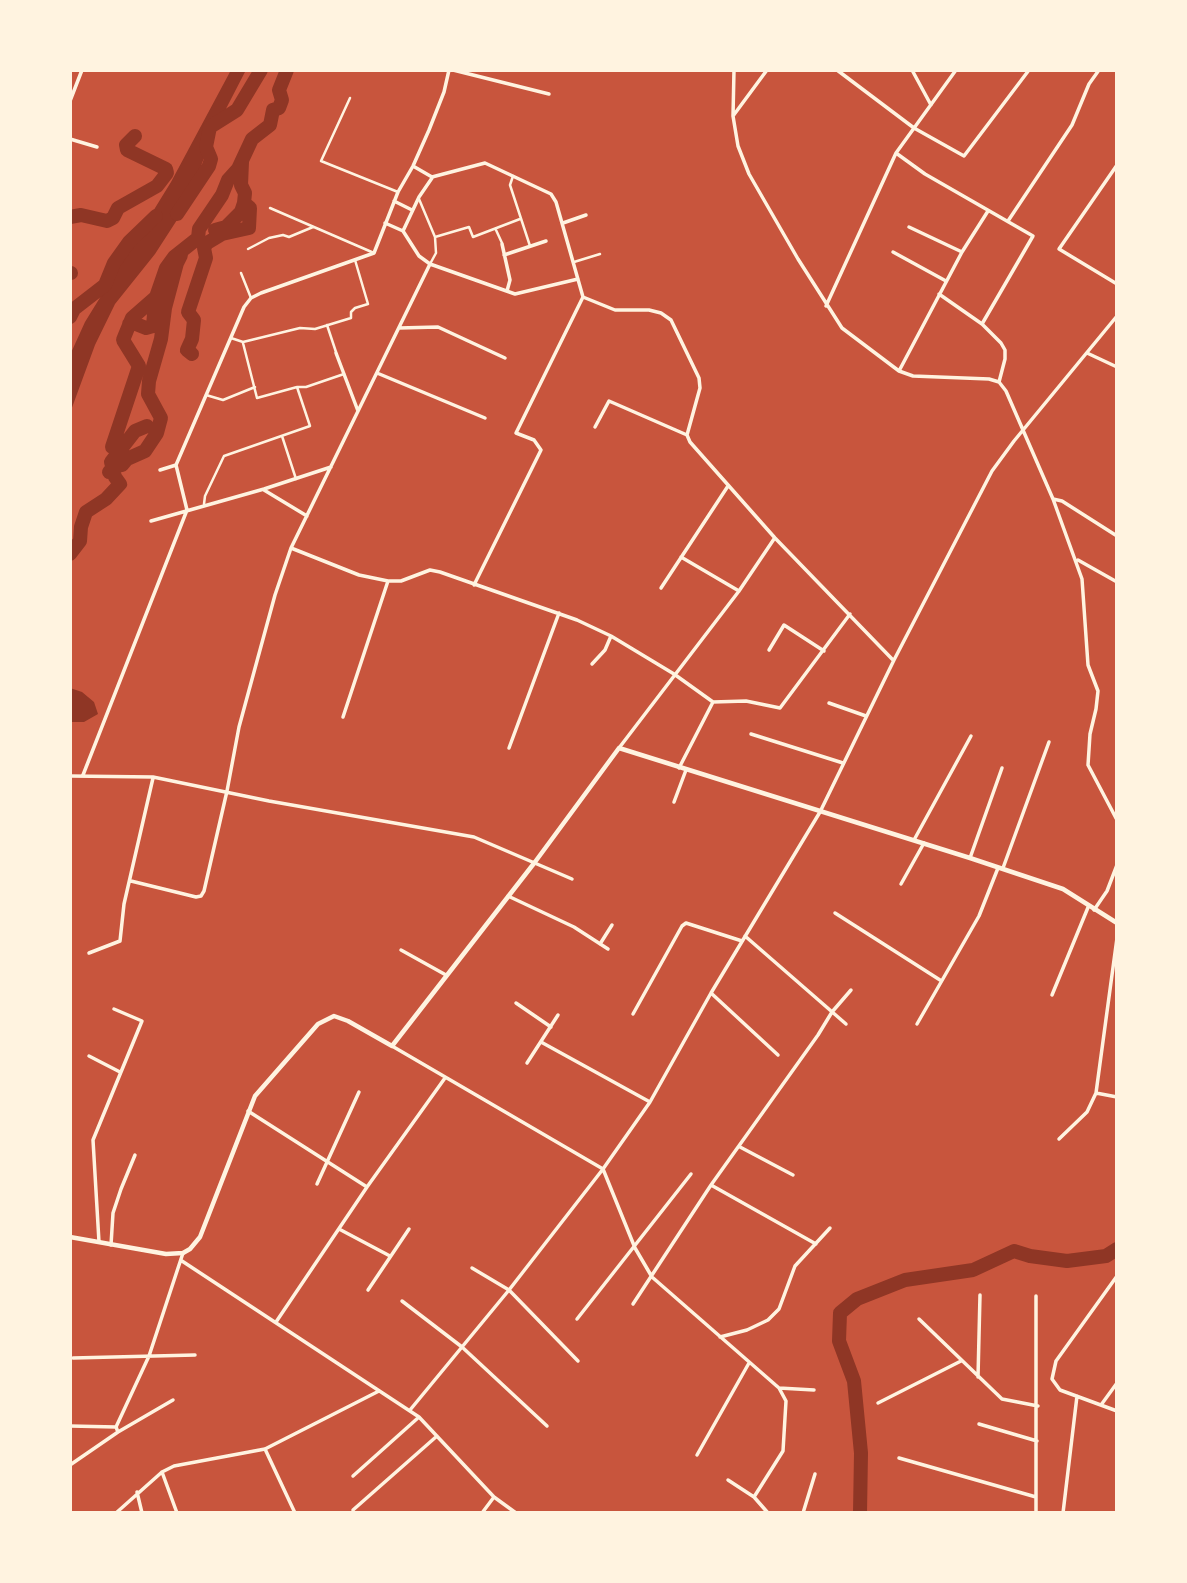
<!DOCTYPE html>
<html>
<head>
<meta charset="utf-8">
<style>
	body { margin:0 }
	#map { position:relative; width:1187px; height:1583px; overflow:hidden; background:#c8553d; font-family:Karla,sans-serif }
	canvas { display:block }
	.frame { position:absolute; inset:0; border:72px solid #fff3e0; pointer-events:none }
</style>
</head>
<body>
<div id="map">
<canvas width="1187" height="1583"></canvas>
<div class="frame"></div>
</div>
<script>
const ctx = document.querySelector('canvas').getContext('2d');
ctx.lineJoin = 'round';
function fill(path, color) { ctx.fillStyle = color; ctx.fill(path, 'evenodd'); }
const shape = rows => new Path2D(rows.map(r => 'M' + r).join(''));
function trace(path, color, width, dash) { ctx.strokeStyle = color; ctx.lineWidth = width; ctx.lineCap = dash ? 'butt' : 'round'; ctx.setLineDash(dash || []); ctx.stroke(path); }
fill(shape([
	[231,70,246,70,213,134,186,206,155,254,115,304,95,345,70,413,70,355,85,322,171,182],
	[70,688,82,692,94,702,98,714,84,722,70,722]
]), '#8f3625');
trace(shape([
	[177,214,209,166,211,159,206,147,210,127,237,110,261,70],
	[70,217,81,215,107,221,113,218,118,208,157,186,167,173,166,169,127,150,126,145,135,136],
	[215,230,226,227,241,212,244,203,245,193,241,185,242,162],
	[70,273,71,273],
	[70,317,74,309,105,285,114,263,129,242,156,216],
	[129,324,136,324,146,328,153,326,155,302,159,294],
	[192,354,187,350,192,339,194,320,188,312,206,258,204,248,207,243,222,234,249,228,250,208,244,203],
	[112,447,139,366,123,340,132,318,156,297,166,268,174,257,198,238,199,229,222,195,228,180,238,169,252,139,270,125,273,110,279,108,282,100,279,90,287,70],
	[109,472,113,467,122,465,127,459,145,451,157,433,161,418,148,394,149,381,161,339,165,308,177,263,181,255],
	[70,554,80,541,81,527,86,512,106,499,120,484,115,477,111,462,135,431,147,426],
	[860,1513,861,1453,854,1381,839,1341,840,1313,857,1299,905,1280,973,1270,1014,1251,1030,1256,1067,1261,1106,1256,1117,1249]
]), '#8f3625', 14);
trace(shape([
	[350,98,321,161,398,192],
	[513,176,510,185,530,246],
	[419,199,435,237,436,253,430,264],
	[270,208,374,253],
	[496,230,502,243],
	[435,237,469,227,473,237,520,219],
	[248,249,269,238,283,235,289,237,313,227],
	[574,262,600,254],
	[241,273,251,298],
	[327,325,336,352],
	[231,338,243,342,300,328,315,329,351,318,351,312,355,308,368,304,355,260],
	[243,343,257,398,297,387,306,387,344,374],
	[206,395,223,400,255,387],
	[282,436,296,479],
	[204,504,205,496,224,456,310,426,297,387]
]), '#fff3e0', 2.5);
trace(shape([
	[453,70,549,94],
	[734,70,733,116,738,146,749,174,798,259,842,328,899,371,913,376,989,379,999,382,1006,391,1053,499,1082,579,1088,665,1098,691,1096,709,1090,734,1088,765,1117,820],
	[837,70,914,128,964,156,1029,70],
	[912,70,931,105],
	[70,101,82,70],
	[733,116,767,70],
	[70,139,97,147],
	[896,153,925,174,1033,236,982,324],
	[1117,165,1059,249,1117,284],
	[413,166,432,177,485,163,551,194,556,202,583,297],
	[394,201,412,210],
	[1008,221,1072,125,1089,84,1099,70],
	[385,223,403,231,419,256,430,264,515,294,578,279],
	[563,223,586,215],
	[909,227,962,252],
	[403,231,419,197,432,178],
	[502,244,510,280,507,291],
	[893,252,946,281],
	[504,255,546,241],
	[939,294,982,324,1001,343,1005,350,1005,359,999,382],
	[583,297,615,310,649,310,661,313,671,320,699,378,700,388,687,435],
	[826,306,896,153,956,70],
	[399,328,438,327,505,358],
	[336,353,358,411],
	[1087,353,1117,367],
	[899,371,962,252,988,211],
	[377,373,485,418],
	[595,427,609,401,687,435],
	[687,435,690,442,775,538,893,660],
	[160,470,176,465],
	[264,490,307,516],
	[1053,499,1062,501,1117,536],
	[187,510,176,465,244,307,251,298,261,293,374,253,398,192,413,166,429,130,444,92,449,70],
	[151,521,264,489,331,467],
	[291,548,359,575,388,581,401,581,430,570,440,572,577,620,611,636,674,674,713,702,746,701,780,708,850,614],
	[681,557,739,591],
	[1078,560,1117,582],
	[474,585,541,450,534,440,516,433,583,297],
	[661,588,728,486],
	[769,650,784,625,824,651],
	[592,664,605,650,611,636],
	[829,703,866,716],
	[343,717,388,581],
	[751,734,843,763],
	[509,748,559,613],
	[619,748,739,591,774,539],
	[679,768,713,702],
	[83,775,187,510],
	[70,776,153,777,269,801,474,837,572,879],
	[674,802,686,770],
	[914,840,971,736],
	[970,858,1002,768],
	[1003,868,1049,742],
	[131,881,196,897,201,896,204,891,227,791,239,727,275,595,291,548,430,264],
	[901,884,924,843],
	[508,896,574,927,608,949],
	[1094,910,1107,891,1117,865],
	[835,913,940,980],
	[745,936,846,1024],
	[600,944,612,925],
	[401,950,446,975],
	[89,953,120,941,124,904,153,778],
	[711,993,778,1055],
	[1052,995,1089,905],
	[516,1003,551,1027],
	[633,1014,682,926,686,923,742,941],
	[917,1024,979,916,998,868],
	[541,1042,650,1102],
	[392,1046,603,1169,635,1248,652,1277,779,1388,814,1390],
	[89,1056,120,1072],
	[527,1063,558,1015],
	[1096,1093,1117,1097],
	[248,1111,367,1187],
	[1059,1139,1087,1112,1096,1093,1117,938],
	[740,1147,793,1175],
	[317,1184,359,1092],
	[711,1185,816,1244],
	[339,1229,390,1256],
	[99,1242,93,1140,142,1021,114,1009],
	[111,1245,113,1213,121,1189,135,1155],
	[182,1261,419,1417,494,1497,516,1513],
	[472,1268,509,1290,578,1361],
	[1117,1276,1056,1361,1052,1379,1060,1390,1117,1411],
	[368,1290,409,1229],
	[1036,1296,1036,1513],
	[402,1301,462,1347,547,1426],
	[633,1304,711,1185,818,1035,832,1012,851,990],
	[577,1319,691,1174],
	[919,1319,1002,1399,1038,1406],
	[276,1322,367,1187,445,1078],
	[720,1337,747,1330,768,1320,779,1309,795,1266,830,1228],
	[73,1358,195,1355],
	[978,1377,980,1295],
	[878,1403,961,1361],
	[1101,1405,1117,1383],
	[410,1410,509,1290,603,1169,650,1102,711,993,820,812,894,660,992,471,1014,441,1117,316],
	[979,1424,1037,1441],
	[70,1426,116,1427],
	[118,1432,116,1427,149,1356,183,1253],
	[265,1449,295,1513],
	[697,1455,749,1363],
	[899,1458,1036,1497],
	[70,1465,118,1432,173,1400],
	[162,1472,177,1513],
	[353,1476,419,1417],
	[728,1480,754,1497,768,1513],
	[137,1492,142,1513],
	[754,1497,783,1451,786,1401,779,1388],
	[353,1510,437,1436],
	[116,1513,162,1472,174,1466,265,1449,379,1391],
	[482,1513,494,1497],
	[803,1513,815,1474],
	[1063,1513,1077,1396]
]), '#fff3e0', 3.5);
trace(shape([
	[70,1237,166,1254,183,1253,190,1249,200,1237,255,1096,318,1024,334,1016,348,1021,392,1046,535,862,619,748,970,858,1063,889,1117,923]
]), '#fff3e0', 4.5);
</script>
</body>
</html>
